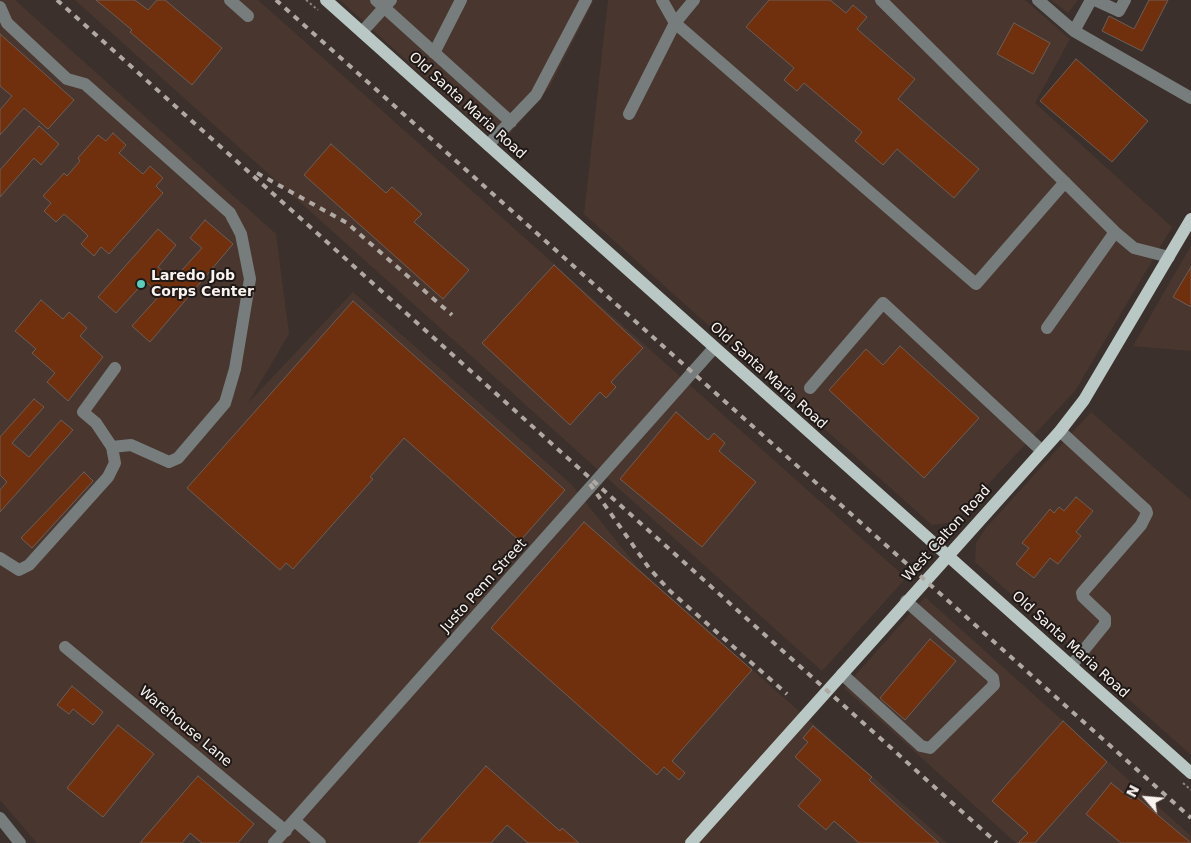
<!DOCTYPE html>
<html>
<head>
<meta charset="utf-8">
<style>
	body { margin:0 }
	#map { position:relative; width:1191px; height:843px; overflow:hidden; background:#3b302b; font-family:"DejaVu Sans",sans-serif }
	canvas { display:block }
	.north { position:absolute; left:1121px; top:773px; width:50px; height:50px; -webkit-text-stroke:4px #1e1917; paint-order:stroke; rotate:297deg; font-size:14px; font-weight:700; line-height:20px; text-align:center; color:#faf3ef }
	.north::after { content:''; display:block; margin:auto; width:18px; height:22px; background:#faf3ef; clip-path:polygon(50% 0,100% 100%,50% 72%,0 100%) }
</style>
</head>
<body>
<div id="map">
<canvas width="1191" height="843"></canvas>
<div class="north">N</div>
</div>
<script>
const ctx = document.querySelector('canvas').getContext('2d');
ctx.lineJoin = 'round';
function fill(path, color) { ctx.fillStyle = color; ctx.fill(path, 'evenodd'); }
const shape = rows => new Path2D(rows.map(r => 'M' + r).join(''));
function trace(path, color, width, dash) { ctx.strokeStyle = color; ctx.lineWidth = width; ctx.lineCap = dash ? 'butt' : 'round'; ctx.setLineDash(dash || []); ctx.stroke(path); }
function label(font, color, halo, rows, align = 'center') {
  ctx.font = font + ' "DejaVu Sans",sans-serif'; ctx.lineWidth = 4; ctx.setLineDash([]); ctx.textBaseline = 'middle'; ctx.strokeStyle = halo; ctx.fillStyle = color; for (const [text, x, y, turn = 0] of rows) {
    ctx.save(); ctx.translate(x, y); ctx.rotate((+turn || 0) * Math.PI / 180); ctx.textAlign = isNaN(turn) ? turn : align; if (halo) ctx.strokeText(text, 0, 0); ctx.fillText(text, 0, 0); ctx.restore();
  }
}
fill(shape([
	[0,0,15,0,276,234,289,334,248,403,353,292,571,484,638,568,947,843,37,843,0,800],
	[75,0,258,0,906,578,822,671],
	[340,0,594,0,549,88,500,145],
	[608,0,1025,0,1070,39,1035,103,1172,227,1075,391,953,522,932,525,584,214],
	[1051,0,1078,0,1068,13],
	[1191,246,1191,351,1133,346,1170,282],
	[1091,412,1191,500,1191,755,975,562,976,543,986,528],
	[925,597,1191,836,1191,843,1016,843,844,688]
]), '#49372f');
const building = shape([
	[96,0,135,0,148,10,157,0,165,0,222,48,192,85,130,32,132,30,96,0],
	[769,0,830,0,846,13,853,5,867,17,857,29,915,79,898,99,979,169,954,198,897,149,883,165,855,141,862,132,804,83,797,91,784,80,794,68,746,27,769,0],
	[1149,0,1168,0,1142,51,1102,31,1109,16,1134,29,1149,0],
	[1014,23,1050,43,1033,74,997,54,1014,23],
	[0,34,74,100,48,129,24,108,0,135,0,110,12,96,0,86,0,34],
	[1076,59,1148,121,1112,162,1040,101,1076,59],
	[39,126,59,144,41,165,34,158,0,197,0,170,39,126],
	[113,133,126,145,119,153,143,174,150,166,163,178,156,186,163,193,109,254,101,247,94,256,81,244,88,236,80,228,64,214,56,222,44,211,51,203,43,196,64,173,67,176,80,161,78,158,98,135,106,141,113,133],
	[331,144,386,193,392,187,422,214,414,222,469,270,443,299,304,175,331,144],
	[205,220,233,244,150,342,132,326,160,295,145,281,116,313,98,297,158,229,176,245,158,267,173,280,202,248,190,238,205,220],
	[554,265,643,348,611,382,616,387,606,398,600,392,570,425,482,343,554,265],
	[1191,267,1191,307,1173,297,1191,267],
	[41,300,63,319,69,312,87,328,80,336,103,357,68,401,47,382,55,373,32,353,36,349,15,331,41,300],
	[353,301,565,490,520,541,404,438,370,477,373,479,293,569,286,563,280,570,187,488,353,301],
	[900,346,979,418,924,478,829,390,866,349,883,365,900,346],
	[34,399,44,407,12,443,29,457,61,420,73,430,0,512,0,490,7,482,0,475,0,437,34,399],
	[676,412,708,440,714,433,725,443,719,451,756,482,702,547,620,479,676,412],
	[84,472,93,481,32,548,21,538,84,472],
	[1076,497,1093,511,1076,532,1081,536,1058,564,1050,558,1034,578,1016,564,1029,548,1022,543,1050,509,1054,513,1059,507,1064,511,1076,497],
	[584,522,752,670,672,761,685,773,679,780,664,767,657,775,491,628,584,522],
	[930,639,956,661,905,720,880,698,930,639],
	[72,686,103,712,93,725,73,709,69,714,57,705,72,686],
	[1063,721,1107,762,1035,843,1018,843,1028,833,992,801,1063,721],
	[118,725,154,754,103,817,67,788,118,725],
	[813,726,872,777,869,780,939,843,859,843,834,821,826,830,798,806,821,780,795,757,808,742,803,738,813,726],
	[486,766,560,831,562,828,579,843,528,843,507,825,491,843,418,843,486,766],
	[198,776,254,824,238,843,202,843,190,833,182,843,140,843,198,776],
	[1111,783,1131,799,1134,795,1191,843,1121,843,1086,814,1111,783]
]);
fill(building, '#71300d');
trace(building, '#6a5e58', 1);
trace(shape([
	[306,0,318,10],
	[1183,783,1191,790]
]), '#8e8580', 2, [2.5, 2.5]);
trace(shape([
	[230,0,248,16],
	[376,0,511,122],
	[694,0,675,23,976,284,1065,182],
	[881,0,1115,232,1134,248,1169,257],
	[1038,0,1074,31,1191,98],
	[1095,0,1119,11,1125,0],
	[0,7,7,23,67,79,85,84,230,213,241,234,250,279,235,369,225,403,178,458,169,462,131,445,112,447],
	[1074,31,1091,0],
	[362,32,391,0],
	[434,53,461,0],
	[629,114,675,23,662,0],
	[488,145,536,95,586,0],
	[1047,328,1115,232],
	[810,388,883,303,1042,451],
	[1060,431,1146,510,1147,513,1141,525,1082,593,1083,597,1105,618,1105,624,1071,666],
	[0,558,19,570,29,565,108,477,115,463,112,447,96,423,83,412,115,368],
	[65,647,286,831],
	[842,674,921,746,930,748,994,685,993,678,906,601],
	[0,818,20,843],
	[295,821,320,843],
	[274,843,714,348]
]), '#777d7c', 12);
trace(shape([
	[326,0,1191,773],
	[691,843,1060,431,1084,400,1191,219]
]), '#bac8c5', 12);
trace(shape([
	[57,0,997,843],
	[276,0,1191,818],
	[257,173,347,223,452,315],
	[590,484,649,568,670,591,787,694]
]), '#b0a8a3', 4, [6, 6]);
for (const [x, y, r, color] of [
	[141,284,5,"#5acebd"]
]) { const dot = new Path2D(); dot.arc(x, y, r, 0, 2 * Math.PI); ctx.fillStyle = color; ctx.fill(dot); trace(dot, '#1e1917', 2); }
label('14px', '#faf3ef', '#1e1917', [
	["Old Santa Maria Road",467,106,42],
	["Old Santa Maria Road",768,376,42],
	["West Calton Road",947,534,-48],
	["Justo Penn Street",484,586,-48],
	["Old Santa Maria Road",1070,645,42],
	["Warehouse Lane",185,727,40]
]);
label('bold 14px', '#faf3ef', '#1e1917', [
	["Laredo Job",151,276],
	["Corps Center",151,292]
], 'left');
</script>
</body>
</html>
